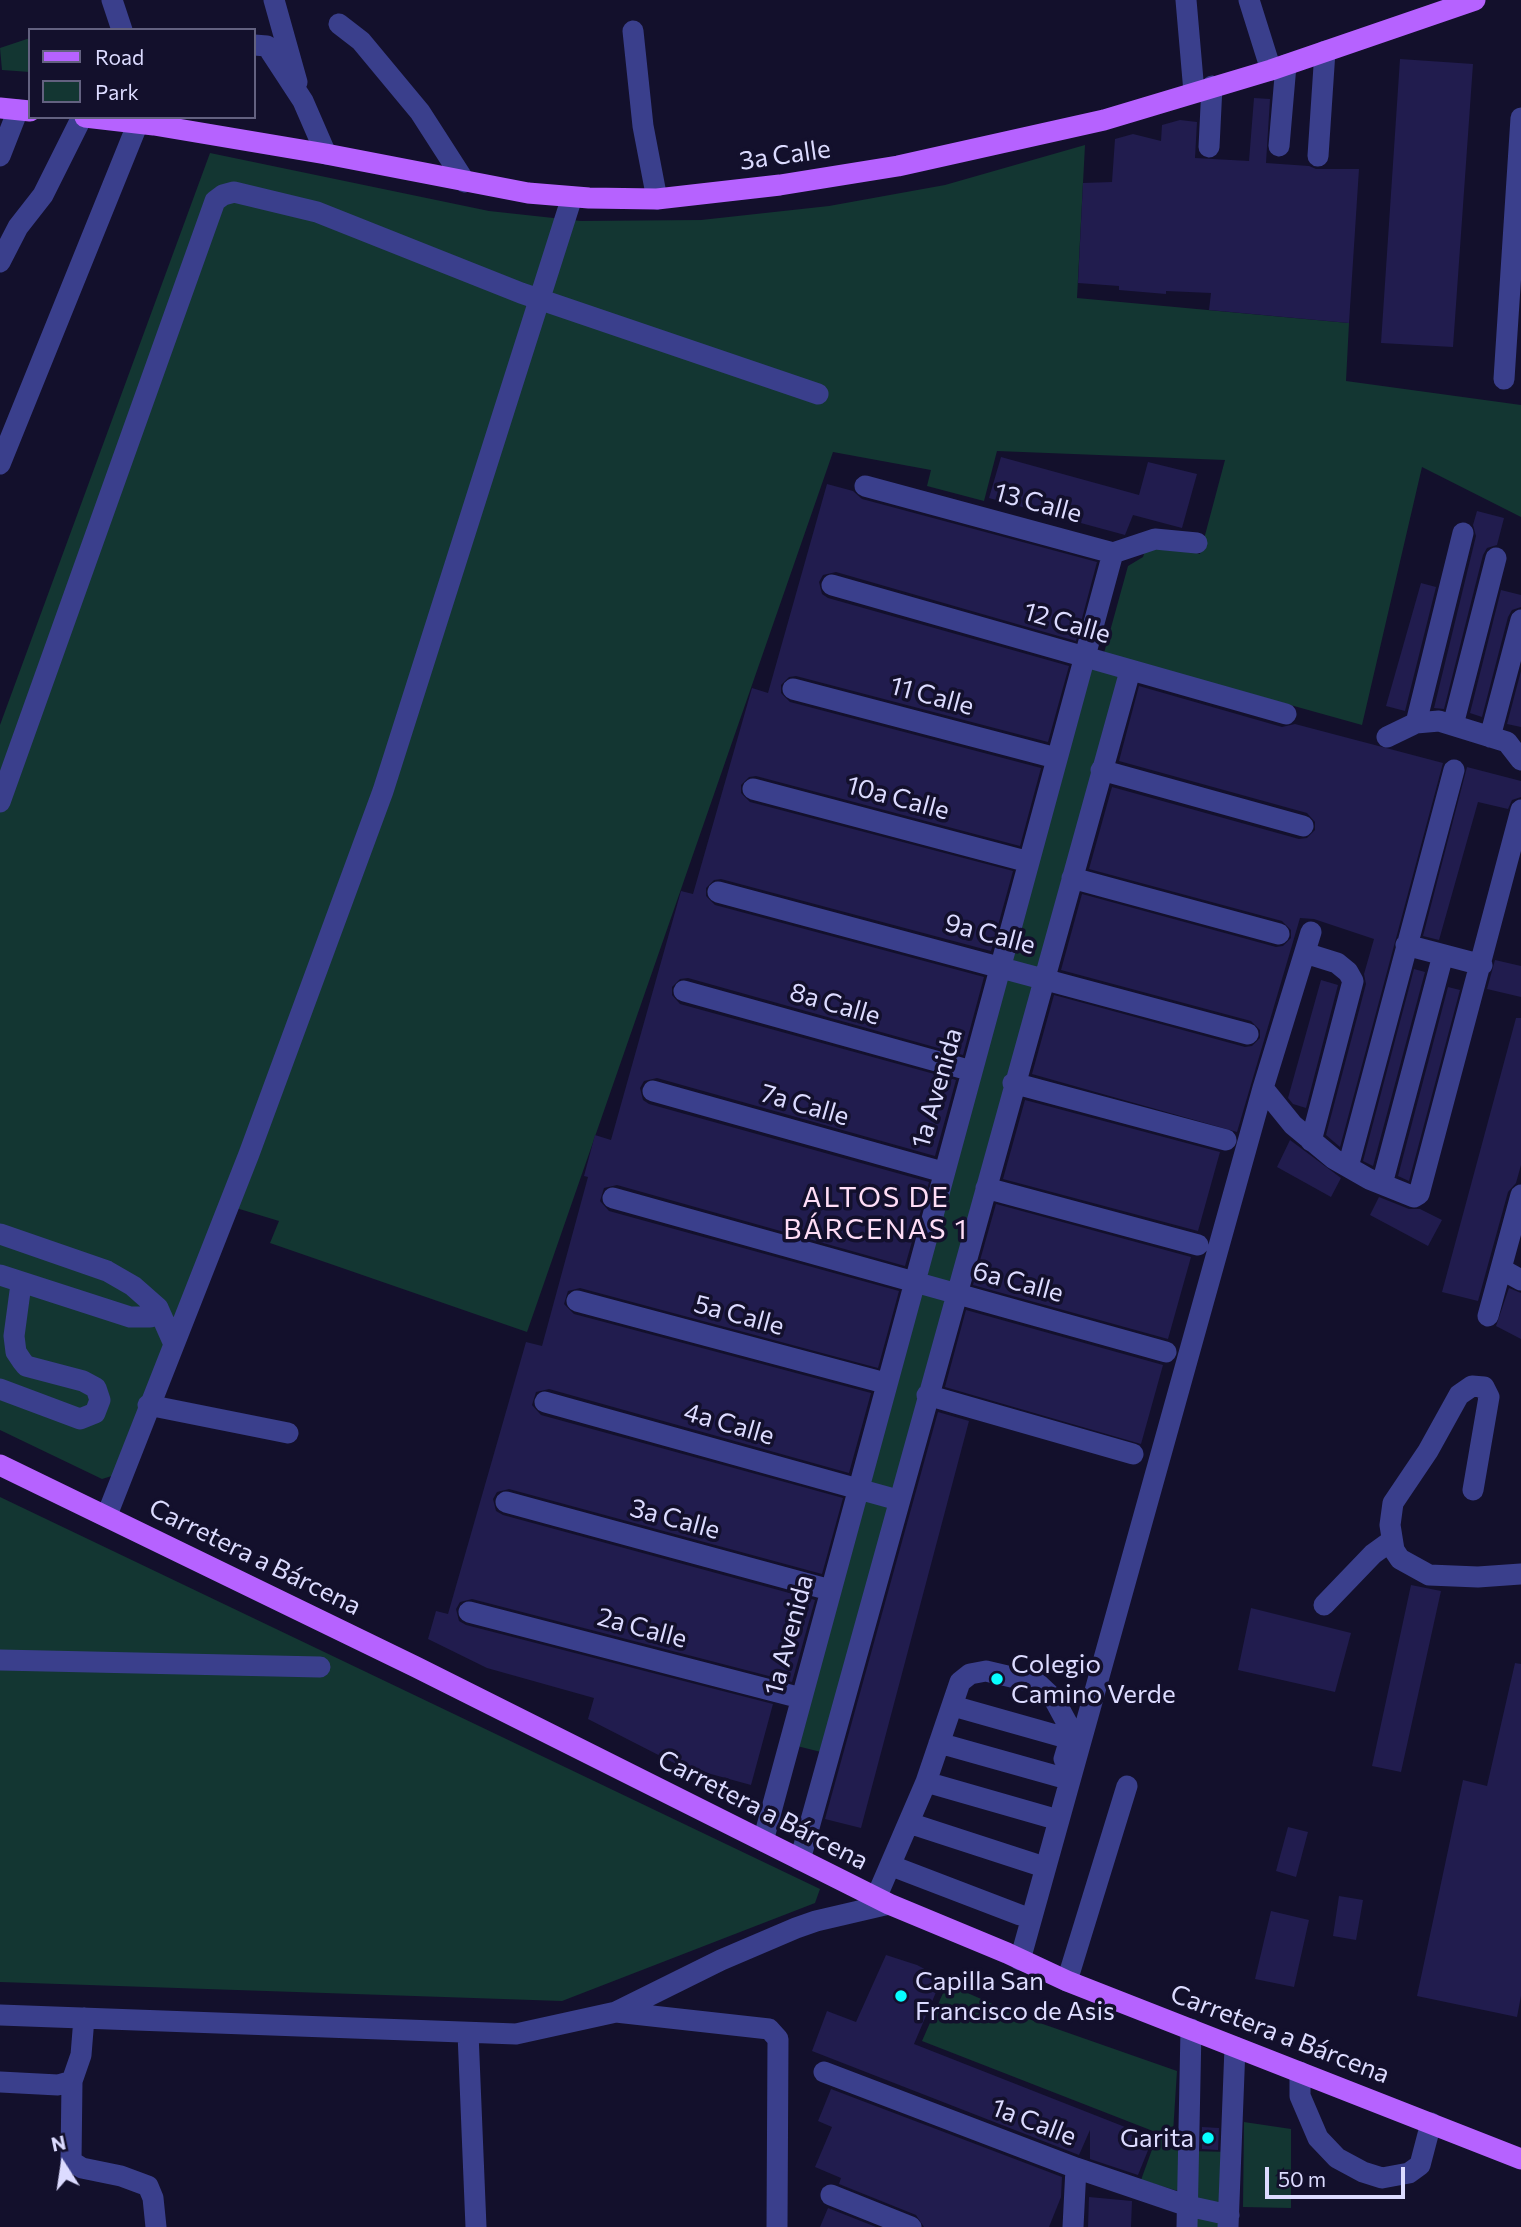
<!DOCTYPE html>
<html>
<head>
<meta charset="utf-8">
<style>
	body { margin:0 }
	#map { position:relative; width:1521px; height:2227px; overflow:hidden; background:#13102c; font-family:Commissioner,sans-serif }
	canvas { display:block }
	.legend { position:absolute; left:28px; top:28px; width:228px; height:91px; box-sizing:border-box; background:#13102c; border:2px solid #636180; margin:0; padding:9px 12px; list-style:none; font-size:21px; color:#dcdbff }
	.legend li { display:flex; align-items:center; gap:14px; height:35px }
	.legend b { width:35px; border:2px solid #636180 }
	.north { position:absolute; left:28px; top:2129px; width:70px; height:70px; -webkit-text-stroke:5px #13102c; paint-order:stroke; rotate:348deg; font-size:19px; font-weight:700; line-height:28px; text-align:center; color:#dcdbff }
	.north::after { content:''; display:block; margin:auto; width:24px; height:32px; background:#dcdbff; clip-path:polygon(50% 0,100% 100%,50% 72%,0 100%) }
	.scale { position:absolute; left:1265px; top:2167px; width:140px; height:32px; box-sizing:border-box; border:4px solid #dcdbff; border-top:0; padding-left:9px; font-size:21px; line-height:24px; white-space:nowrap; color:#dcdbff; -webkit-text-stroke:5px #13102c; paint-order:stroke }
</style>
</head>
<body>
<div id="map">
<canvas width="1521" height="2227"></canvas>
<ul class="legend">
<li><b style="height:9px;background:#b662ff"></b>Road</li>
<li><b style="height:19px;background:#133632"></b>Park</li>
</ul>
<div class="north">N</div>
<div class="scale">50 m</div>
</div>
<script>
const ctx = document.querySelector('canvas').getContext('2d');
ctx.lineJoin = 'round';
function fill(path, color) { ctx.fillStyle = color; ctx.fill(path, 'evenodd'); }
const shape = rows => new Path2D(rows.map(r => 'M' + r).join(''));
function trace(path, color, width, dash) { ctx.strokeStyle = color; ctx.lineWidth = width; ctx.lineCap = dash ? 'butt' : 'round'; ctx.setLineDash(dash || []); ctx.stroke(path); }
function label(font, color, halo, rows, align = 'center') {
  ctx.font = font + ' Commissioner,sans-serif'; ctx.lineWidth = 7; ctx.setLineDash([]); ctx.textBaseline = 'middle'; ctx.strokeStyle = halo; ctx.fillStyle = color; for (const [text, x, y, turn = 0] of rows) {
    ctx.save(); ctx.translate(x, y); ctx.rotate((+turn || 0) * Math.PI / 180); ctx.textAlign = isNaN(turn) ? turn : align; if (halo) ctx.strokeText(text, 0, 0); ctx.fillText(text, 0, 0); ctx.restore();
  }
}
fill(shape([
	[30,38,30,72,2,70,0,48],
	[1085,145,1077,298,1349,323,1346,381,1521,405,1521,517,1422,467,1362,725,1104,653,1128,566,1143,557,1148,541,1200,554,1225,460,997,451,984,501,927,486,931,470,833,452,527,1332,270,1243,279,1221,223,1204,115,1475,102,1479,0,1430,0,725,210,153,489,211,581,221,701,220,829,206,945,185],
	[1084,657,1130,671,829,1754,789,1744],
	[0,1497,820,1889,815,1903,562,2001,0,1982],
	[947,1984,1020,2016,1177,2071,1172,2148,1184,2149,1178,2191,1141,2180,1158,2133,922,2041],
	[1244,2122,1291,2129,1291,2208,1243,2207],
	[1189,2151,1231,2152,1228,2227,1187,2227]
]), '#133632');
fill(shape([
	[1400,59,1473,64,1453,347,1381,343],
	[1254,98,1270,99,1266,163,1309,166,1316,169,1359,169,1349,323,1209,310,1211,293,1166,291,1166,294,1119,290,1119,286,1078,283,1083,183,1112,182,1115,139,1133,134,1161,141,1162,125,1180,120,1197,122,1195,158,1249,161],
	[1001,457,1139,495,1148,462,1197,474,1182,528,1133,515,1125,535,989,498],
	[827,484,853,491,862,499,1097,562,1076,641,836,572,823,575,819,582,822,594,828,598,1069,666,1048,742,796,676,789,677,781,685,781,693,790,702,1041,768,1020,846,756,776,749,777,741,785,741,793,750,802,1013,871,991,951,721,879,714,880,706,888,706,896,715,905,984,977,963,1055,688,978,680,979,672,987,672,995,680,1004,956,1080,935,1156,657,1078,644,1081,640,1088,643,1100,649,1104,929,1182,905,1266,617,1185,604,1188,600,1201,609,1211,899,1291,878,1368,580,1288,568,1291,564,1304,574,1314,871,1393,849,1473,549,1389,536,1392,532,1405,541,1415,843,1498,822,1574,509,1489,497,1492,493,1499,496,1511,503,1515,815,1600,792,1682,472,1599,460,1602,456,1609,459,1621,466,1625,773,1704,751,1785,678,1765,588,1719,594,1698,487,1668,428,1639,436,1611,448,1614,526,1342,542,1346,588,1177,584,1176,595,1135,611,1140,681,891,693,894,752,688,768,693],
	[1477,511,1504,518,1497,545,1487,548,1483,555,1444,709,1434,708,1476,536,1473,525],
	[1421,583,1436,587,1405,711,1386,706],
	[1501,590,1521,595,1521,607,1512,610,1508,617,1482,717,1470,713],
	[1521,671,1521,727,1507,724],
	[1139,686,1282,727,1295,724,1443,763,1340,1147,1326,1135,1366,984,1364,974,1374,939,1314,919,1300,918,1237,1132,1032,1074,1054,995,1245,1047,1252,1046,1260,1038,1260,1030,1251,1021,1061,970,1082,894,1276,947,1283,946,1291,938,1291,930,1282,921,1089,869,1112,787,1299,839,1307,838,1315,830,1315,822,1307,813,1119,761],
	[1467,767,1521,781,1521,797,1512,800,1508,809,1478,802,1439,940,1423,936],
	[1495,960,1521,966,1521,997,1487,989],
	[1414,969,1425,972,1373,1166,1363,1161],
	[1321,980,1338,985,1306,1108,1293,1104,1288,1098],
	[1448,987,1460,990,1409,1181,1398,1176],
	[1516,1018,1521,1018,1521,1165,1516,1183,1508,1192,1478,1301,1442,1292],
	[1025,1100,1220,1152,1198,1231,1003,1179],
	[1290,1140,1341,1178,1331,1197,1277,1167],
	[1379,1197,1409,1209,1420,1209,1442,1220,1428,1246,1370,1215],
	[996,1204,1191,1257,1168,1339,973,1285],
	[1509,1288,1521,1293,1521,1339,1496,1326],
	[966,1310,1163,1365,1141,1444,945,1387],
	[938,1412,969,1421,861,1828,825,1819],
	[1411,1585,1441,1591,1401,1772,1372,1766],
	[1251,1608,1351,1633,1335,1692,1238,1670],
	[1515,1663,1521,1664,1521,1996,1517,2017,1417,1996,1463,1780,1487,1786],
	[1288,1827,1308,1832,1296,1877,1276,1871],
	[1339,1896,1363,1900,1356,1940,1333,1936],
	[1271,1911,1309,1920,1294,1987,1255,1979],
	[886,1955,917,1965,942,1978,914,2044,1153,2138,1138,2175,1090,2159,1090,2130,1079,2155,812,2051,827,2011,856,2022],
	[831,2089,1062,2177,1061,2197,1049,2227,924,2227,916,2215,839,2184,841,2178,815,2167,832,2127,818,2121],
	[1202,2127,1219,2128,1218,2150,1202,2149],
	[1089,2197,1132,2201,1131,2227,1088,2227],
	[828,2208,876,2227,820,2227]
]), '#211c4e');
trace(shape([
	[112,0,122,30],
	[274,0,297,82],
	[1186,0,1194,92],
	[1249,0,1271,70],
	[339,24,361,41,420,112,465,182],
	[633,31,643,126,657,199],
	[254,45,267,46,303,101,326,154],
	[1279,146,1286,65],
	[1209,147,1212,86],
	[0,156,18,110],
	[1318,156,1325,51],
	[0,262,18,227,43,195,82,117],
	[1504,379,1521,118],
	[0,464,138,123],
	[865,486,1113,553,1155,539,1197,543],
	[832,585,1286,714],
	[793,689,1056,758],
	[1416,723,1463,533],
	[1453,725,1496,558],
	[1387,737,1416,723,1439,721,1507,742,1521,760],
	[1490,737,1521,620],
	[1101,770,1303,826],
	[753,789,1029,862],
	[0,802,215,201,223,195,234,192,317,212,521,293,818,394],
	[1072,878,1279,934],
	[718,892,1248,1034],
	[1406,945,1482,965],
	[1305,953,1337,963,1348,972,1353,981,1311,1141],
	[684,991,972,1071],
	[1013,1083,1226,1140],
	[1263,1088,1293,1125,1334,1159,1369,1179,1414,1197,1419,1194,1521,810],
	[653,1091,943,1172],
	[1348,1167,1454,770],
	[1382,1184,1443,955],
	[986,1188,1198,1245],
	[613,1198,1166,1352],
	[0,1234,107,1271,133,1286,158,1308,173,1342],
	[1501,1269,1521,1280],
	[0,1275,130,1317,150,1317,158,1308],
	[577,1301,885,1383],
	[1488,1316,1521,1195],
	[0,1389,80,1419,95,1413,100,1400,96,1388,83,1381,26,1366,22,1361,16,1352,14,1336,21,1284],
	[927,1395,1133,1454],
	[545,1402,898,1500],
	[148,1405,288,1433],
	[1473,1490,1489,1397,1484,1387,1472,1386,1459,1395,1428,1451,1393,1503,1390,1525,1394,1550,1400,1559,1429,1575,1478,1577,1521,1574],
	[506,1502,830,1590],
	[107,1515,249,1154,383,791,572,197],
	[1324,1605,1373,1554,1391,1541],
	[469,1612,801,1698],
	[0,1660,320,1667],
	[953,1706,1070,1739],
	[939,1743,1060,1777],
	[926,1782,1048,1817],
	[909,1823,1035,1864],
	[763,1841,1113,553],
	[800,1860,1130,671],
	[892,1866,1020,1915],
	[876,1898,926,1782,960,1682,970,1674,986,1671,1037,1683,1054,1699,1067,1723,1070,1739,1064,1759],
	[1020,1960,1263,1088,1311,932],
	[1067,1981,1127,1786],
	[616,2012,769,2029,778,2039,777,2227],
	[0,2015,516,2034,616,2012,721,1960,796,1928,816,1921,889,1904],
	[468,2033,476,2227],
	[824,2072,1076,2168,1188,2206,1229,2215],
	[1300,2072,1300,2096,1318,2138,1337,2158,1363,2172,1382,2178,1409,2173,1420,2165,1431,2123],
	[72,2081,71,2161,82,2168,121,2176,148,2186,153,2198,156,2227],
	[0,2082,58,2085,72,2081,81,2055,84,2018],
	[831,2195,911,2227],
	[1073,2227,1076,2168],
	[1187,2227,1191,2029],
	[1228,2227,1235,2047]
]), '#3a3f8c', 21);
trace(shape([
	[0,108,30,111],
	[85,117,154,125,326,154,528,193,589,198,657,199,780,185,898,166,1104,120,1271,70,1475,0],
	[0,1465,416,1667,889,1904,1007,1953,1067,1981,1521,2159]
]), '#b662ff', 21);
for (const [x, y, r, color] of [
	[997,1679,7,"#07feff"],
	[901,1996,7,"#07feff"],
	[1208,2138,7,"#07feff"]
]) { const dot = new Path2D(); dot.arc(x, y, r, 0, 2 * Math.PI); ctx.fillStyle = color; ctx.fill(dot); trace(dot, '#13102c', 2.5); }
label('26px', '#dcdbff', '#13102c', [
	["3a Calle",785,155,-8],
	["13 Calle",1038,503,15],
	["12 Calle",1067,623,16],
	["11 Calle",932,696,15],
	["10a Calle",898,798,15],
	["9a Calle",990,934,15],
	["8a Calle",835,1004,16],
	["1a Avenida",937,1088,-74],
	["7a Calle",805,1105,16],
	["6a Calle",1018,1282,15],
	["5a Calle",739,1315,15],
	["4a Calle",729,1424,16],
	["3a Calle",675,1519,15],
	["Carretera a Bárcena",255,1557,26],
	["2a Calle",642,1628,15],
	["1a Avenida",789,1635,-75],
	["Carretera a Bárcena",763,1810,27],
	["Carretera a Bárcena",1280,2034,21],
	["1a Calle",1034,2122,21]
]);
label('26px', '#dcdbff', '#13102c', [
	["Colegio",1011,1664],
	["Camino Verde",1011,1694],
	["Capilla San",915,1981],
	["Francisco de Asis",915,2011],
	["Garita",1194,2138,"right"]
], 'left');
ctx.letterSpacing = '2px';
label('28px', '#ffddf6', '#13102c', [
	["ALTOS DE",876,1198],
	["BÁRCENAS 1",876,1230]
]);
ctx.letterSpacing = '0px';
</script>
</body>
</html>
